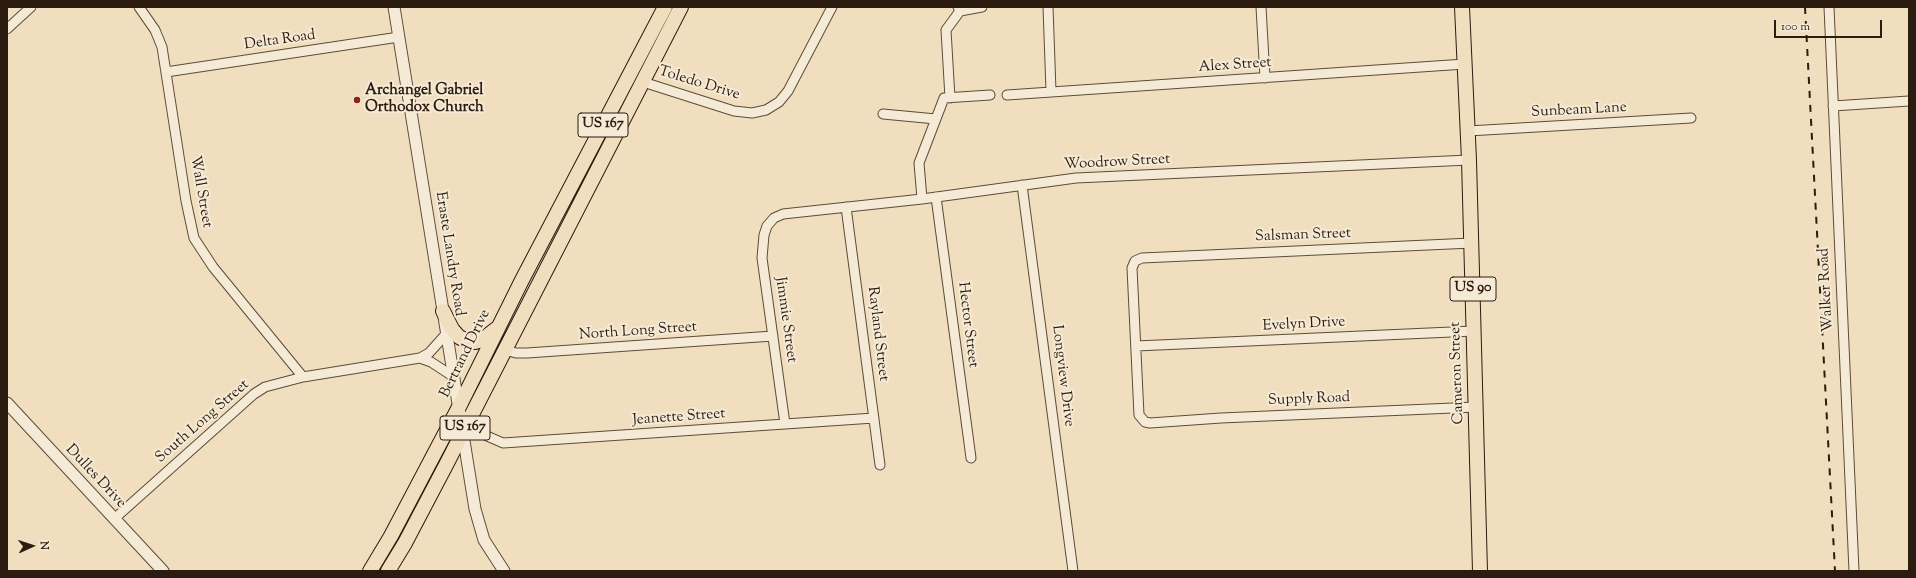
<!DOCTYPE html>
<html>
<head>
<meta charset="utf-8">
<style>
	body { margin:0 }
	#map { position:relative; width:1916px; height:578px; overflow:hidden; background:#f0debe; font-family:"Sorts Mill Goudy",serif }
	canvas { display:block }
	.frame { position:absolute; inset:0; border:8px solid #2c1b0f; pointer-events:none }
	.north { position:absolute; left:12px; top:526px; width:40px; height:40px; -webkit-text-stroke:3px #f5ead5; paint-order:stroke; rotate:87deg; font-size:11px; font-weight:700; line-height:16px; text-align:center; color:#2c1b0f }
	.north::after { content:''; display:block; margin:auto; width:14px; height:18px; background:#2c1b0f; clip-path:polygon(50% 0,100% 100%,50% 72%,0 100%) }
	.scale { position:absolute; left:1774px; top:20px; width:108px; height:18px; box-sizing:border-box; border:2px solid #2c1b0f; border-top:0; padding-left:5px; font-size:12px; line-height:14px; white-space:nowrap; color:#2c1b0f; -webkit-text-stroke:3px #f5ead5; paint-order:stroke }
</style>
</head>
<body>
<div id="map">
<canvas width="1916" height="578"></canvas>
<div class="frame"></div>
<div class="north">N</div>
<div class="scale">100 m</div>
</div>
<script>
const ctx = document.querySelector('canvas').getContext('2d');
ctx.lineJoin = 'round';
const shape = rows => new Path2D(rows.map(r => 'M' + r).join(''));
function trace(path, color, width, dash) { ctx.strokeStyle = color; ctx.lineWidth = width; ctx.lineCap = dash ? 'butt' : 'round'; ctx.setLineDash(dash || []); ctx.stroke(path); }
function label(font, color, halo, rows, align = 'center') {
  ctx.font = font + ' "Sorts Mill Goudy",serif'; ctx.lineWidth = 4; ctx.setLineDash([]); ctx.textBaseline = 'middle'; ctx.strokeStyle = halo; ctx.fillStyle = color; for (const [text, x, y, turn = 0] of rows) {
    ctx.save(); ctx.translate(x, y); ctx.rotate((+turn || 0) * Math.PI / 180); ctx.textAlign = isNaN(turn) ? turn : align; if (halo) ctx.strokeText(text, 0, 0); ctx.fillText(text, 0, 0); ctx.restore();
  }
}
const minor = shape([
	[139,7,155,30,162,47,186,201,194,238,213,267,303,377],
	[958,7,960,11,982,7],
	[1048,7,1051,91],
	[1261,7,1265,78],
	[1829,7,1854,571],
	[7,29,31,7],
	[166,72,399,37],
	[643,82,734,111,752,113,766,110,779,102,788,91,832,7],
	[1007,95,1465,64],
	[950,98,946,30,960,11],
	[1833,106,1909,101],
	[883,114,936,119],
	[1468,131,1691,118],
	[1022,185,1073,571],
	[936,197,971,458],
	[922,199,919,163,944,98,990,95],
	[846,207,880,465],
	[1472,243,1142,258,1135,261,1132,268,1139,415,1145,422,1150,423,1221,418,1476,407],
	[1136,346,1474,331],
	[505,350,516,353,527,353,773,336],
	[420,358,431,362,454,377],
	[785,424,762,258,764,235,767,226,774,218,783,214,922,199,1076,178,1469,160],
	[487,436,503,443,874,418],
	[114,519,254,394,265,387,303,377,420,358,429,353,447,333]
]);
const tertiary = shape([
	[394,7,475,509,484,540,504,571],
	[7,403,163,571]
]);
const primary = shape([
	[1462,7,1469,160,1480,571],
	[443,311,452,329,459,337,467,341,475,342,482,340,496,329],
	[370,571,391,536,459,407,522,280,665,7],
	[388,571,405,543,447,463,681,7]
]);
trace(minor, '#5d4c3b', 11);
trace(tertiary, '#5d4c3b', 13);
trace(primary, '#2c1b0f', 16);
trace(minor, '#f5ead5', 9);
trace(tertiary, '#f5ead5', 11);
trace(primary, '#f0debe', 14);
trace(shape([
	[1805,7,1835,571]
]), '#2c1b0f', 2, [7, 7]);
for (const [x, y, r, color] of [
	[357,100,4,"#8f2418"]
]) { const dot = new Path2D(); dot.arc(x, y, r, 0, 2 * Math.PI); ctx.fillStyle = color; ctx.fill(dot); trace(dot, '#f5ead5', 1.5); }
for (const [x, y, w] of [
	[603,125,50],
	[1473,289,46],
	[465,428,50]
]) { const box = new Path2D(); box.roundRect(x - w / 2, y - 12, w, 24, 3); ctx.fillStyle = '#f5ead5'; ctx.fill(box); trace(box, '#2c1b0f', 1); }
label('bold 14px', '#2c1b0f', null, [
	["US 167",603,125],
	["US 90",1473,289],
	["US 167",465,428]
]);
label('15px', '#2c1b0f', '#f5ead5', [
	["Delta Road",280,41,-8],
	["Alex Street",1235,66,-4],
	["Toledo Drive",699,84,17],
	["Sunbeam Lane",1579,111,-3],
	["Woodrow Street",1117,163,-3],
	["Wall Street",200,192,80],
	["Salsman Street",1303,236,-2],
	["Eraste Landry Road",449,254,81],
	["Walker Road",1827,290,-93],
	["Jimmie Street",785,320,82],
	["Hector Street",967,325,83],
	["Evelyn Drive",1304,325,-3],
	["North Long Street",638,332,-4],
	["Rayland Street",877,334,83],
	["Bertrand Drive",466,354,-64],
	["Cameron Street",1458,373,-92],
	["Longview Drive",1062,376,83],
	["Supply Road",1309,400,-2],
	["Jeanette Street",679,418,-4],
	["South Long Street",203,422,-41],
	["Dulles Drive",95,477,47]
]);
label('bold 15px', '#2c1b0f', '#f5ead5', [
	["Archangel Gabriel",365,91],
	["Orthodox Church",365,108]
], 'left');
</script>
</body>
</html>
